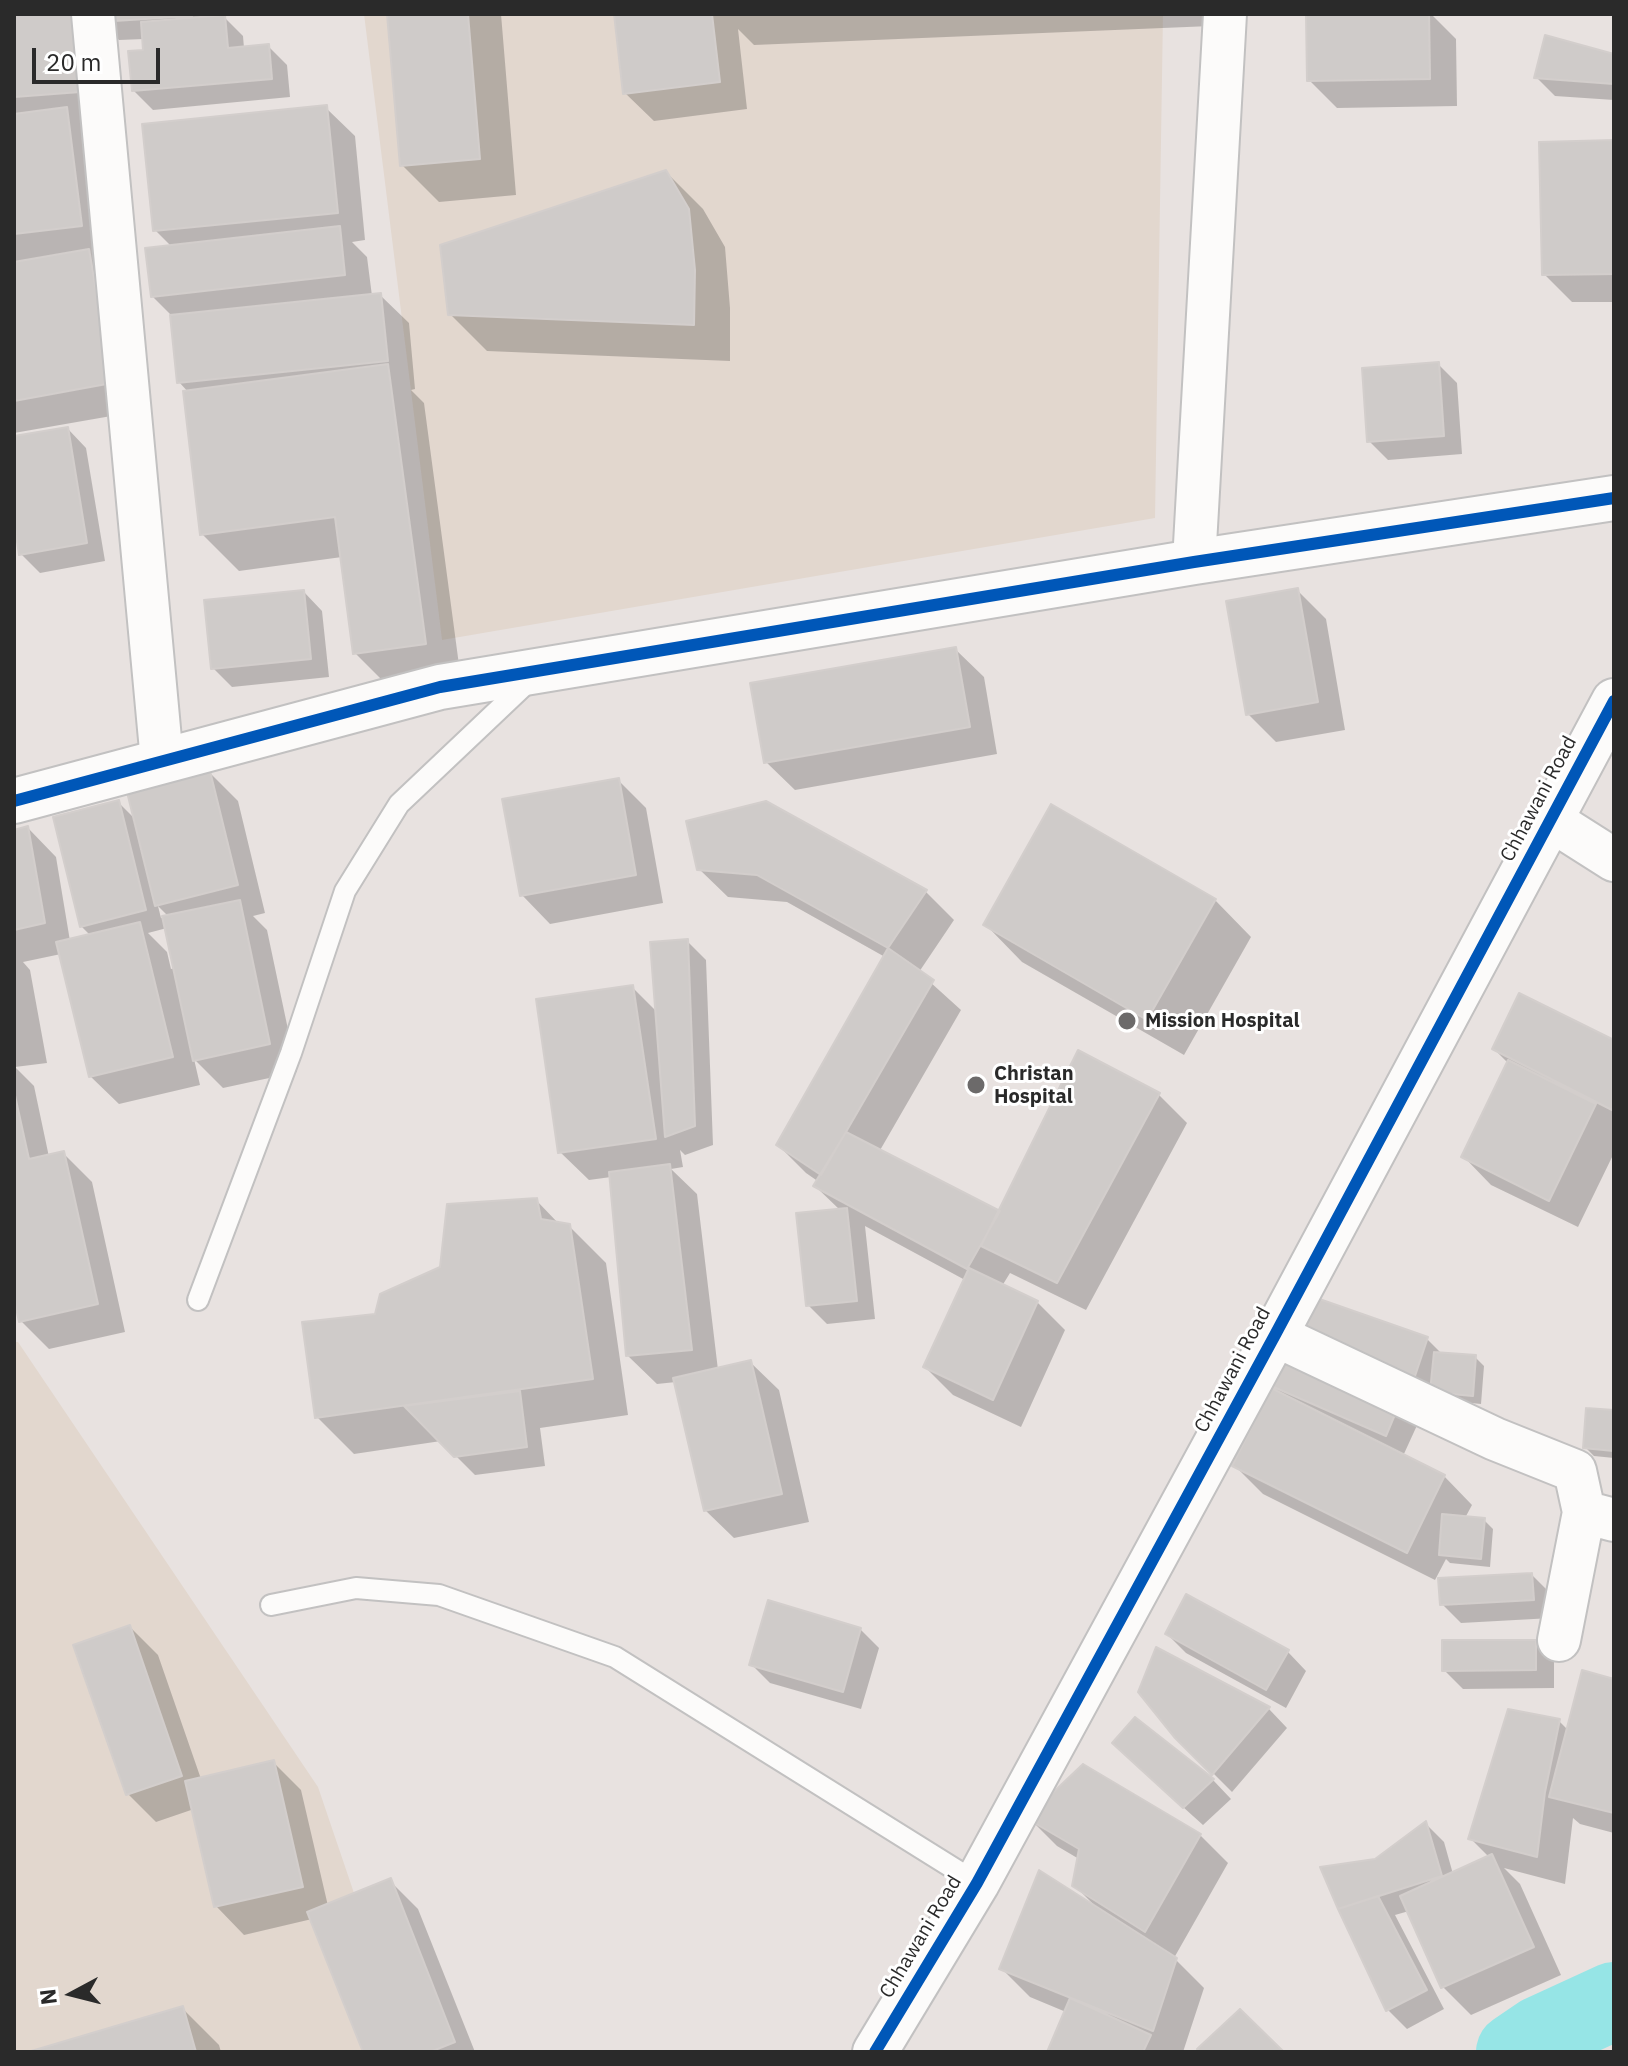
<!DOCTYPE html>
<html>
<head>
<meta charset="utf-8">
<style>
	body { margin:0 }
	#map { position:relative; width:1628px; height:2066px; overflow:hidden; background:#e8e2e0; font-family:"IBM Plex Sans",sans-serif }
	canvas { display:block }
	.frame { position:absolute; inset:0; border:16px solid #2a2a2a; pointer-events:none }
	.north { position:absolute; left:32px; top:1954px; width:80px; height:80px; -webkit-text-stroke:6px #fff; paint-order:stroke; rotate:263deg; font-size:22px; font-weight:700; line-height:32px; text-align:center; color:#2a2a2a }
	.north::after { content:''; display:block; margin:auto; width:28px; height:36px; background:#2a2a2a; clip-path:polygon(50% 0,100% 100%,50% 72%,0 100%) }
	.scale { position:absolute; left:32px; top:48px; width:128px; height:36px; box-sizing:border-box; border:4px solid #2a2a2a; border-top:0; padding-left:10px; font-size:24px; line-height:28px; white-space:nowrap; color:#2a2a2a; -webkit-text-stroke:6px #fff; paint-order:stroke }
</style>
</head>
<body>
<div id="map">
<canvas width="1628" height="2066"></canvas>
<div class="frame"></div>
<div class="north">N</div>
<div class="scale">20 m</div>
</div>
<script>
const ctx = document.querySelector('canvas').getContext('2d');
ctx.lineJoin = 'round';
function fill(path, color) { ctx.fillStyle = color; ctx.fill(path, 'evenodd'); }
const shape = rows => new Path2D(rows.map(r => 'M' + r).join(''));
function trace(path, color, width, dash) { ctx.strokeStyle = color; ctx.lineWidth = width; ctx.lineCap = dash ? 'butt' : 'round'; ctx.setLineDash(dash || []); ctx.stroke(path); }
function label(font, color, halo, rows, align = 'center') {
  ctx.font = font + ' "IBM Plex Sans",sans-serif'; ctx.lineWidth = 6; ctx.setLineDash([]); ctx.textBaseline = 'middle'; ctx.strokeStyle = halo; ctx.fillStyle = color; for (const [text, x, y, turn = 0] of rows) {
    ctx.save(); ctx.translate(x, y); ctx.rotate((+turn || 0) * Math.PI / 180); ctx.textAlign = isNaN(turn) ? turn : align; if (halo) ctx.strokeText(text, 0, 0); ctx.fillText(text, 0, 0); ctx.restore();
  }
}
fill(shape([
	[364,14,1163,14,1155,518,442,640],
	[14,1342,18,1342,318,1787,408,2052,14,2052]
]), '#e2d7ce');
fill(shape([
	[14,14,209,14,209,18,224,17,243,36,244,48,268,46,287,65,290,97,153,110,134,91,145,52,144,39,119,40,103,25,140,411,14,433],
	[389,14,501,14,516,195,439,202,402,165],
	[616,14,1211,14,1211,26,754,45,738,29,747,109,654,121,625,93],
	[1308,14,1431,14,1456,39,1457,106,1337,108,1309,80],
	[1614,56,1614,100,1555,96,1536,77],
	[326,108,355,136,365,240,352,242,367,257,372,296,380,295,409,323,415,389,411,390,424,403,461,680,392,690,355,653,342,557,239,571,202,534,189,393,179,382,172,316,153,297,172,247,155,230],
	[1614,142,1614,302,1572,302,1544,274],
	[666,172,703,209,725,247,730,308,730,361,487,351,450,314],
	[1438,364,1457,383,1462,454,1388,460,1369,441],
	[68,429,86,448,105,561,40,573,21,554,14,508,14,438],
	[1298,591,1326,619,1345,730,1276,742,1248,714],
	[304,592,322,611,329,677,232,687,213,668],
	[955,649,984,677,997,754,795,790,766,762],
	[210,773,238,801,265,913,253,916,267,930,297,1072,223,1088,194,1059,200,1085,119,1104,90,1076,61,954,23,962,30,970,47,1063,15,1067,34,1086,49,1157,63,1153,92,1182,125,1332,49,1349,21,1321,14,1290,14,832,28,828,56,857,70,941,91,936,81,926,119,803,136,820],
	[158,906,169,917,161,918],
	[167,928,175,968,171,969,167,952,148,933],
	[618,780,646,808,663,903,550,924,522,895],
	[766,803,926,892,954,920,919,972,961,1010,879,1152,1000,1214,1159,1095,1187,1123,1086,1310,1010,1273,1002,1286,1037,1302,1065,1330,1021,1427,953,1395,925,1367,965,1280,865,1226,875,1319,827,1324,808,1305,840,1210,815,1186,819,1182,806,1173,778,1145,885,957,787,902,728,897,699,869],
	[1215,900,1251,937,1184,1055,1022,962,986,925],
	[687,941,706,960,713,1145,685,1155,680,1150,683,1167,671,1169,697,1194,718,1370,750,1362,779,1390,809,1522,734,1538,705,1510,676,1382,657,1384,628,1356,611,1177,589,1180,560,1152,632,987,657,1012],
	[1614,1043,1614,1123,1612,1123,1614,1153,1578,1227,1491,1185,1463,1156,1509,1064,1494,1049],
	[536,1200,560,1225,569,1226,606,1263,628,1415,540,1428,545,1466,475,1475,441,1441,354,1454,317,1417,442,1268],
	[1427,1339,1443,1355,1475,1357,1484,1366,1481,1404,1441,1400,1314,1358],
	[1285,1353,1419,1421,1403,1456,1444,1476,1472,1505,1465,1518,1484,1520,1493,1529,1490,1567,1450,1563,1446,1559,1435,1580,1263,1494,1235,1466,1282,1395,1271,1385],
	[1614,1412,1614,1458,1594,1456,1585,1447],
	[1532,1575,1551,1594,1552,1618,1461,1623,1442,1604],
	[130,1627,158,1655,201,1779,273,1762,301,1790,328,1906,390,1881,418,1909,475,2052,365,2052,312,1919,244,1935,216,1906,194,1809,156,1822,128,1794],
	[860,1629,879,1648,861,1709,770,1683,751,1664],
	[1167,1634,1288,1652,1306,1671,1286,1708,1186,1653],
	[1535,1642,1554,1661,1554,1688,1463,1689,1444,1670],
	[1157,1650,1269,1709,1287,1728,1232,1792,1176,1736],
	[1614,1681,1614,1833,1580,1824,1573,1818,1565,1884,1504,1868,1520,1884,1561,1975,1471,2015,1443,1987,1409,1911,1395,1915,1444,2009,1407,2029,1388,2010,1323,1869,1375,1861,1426,1824,1444,1842,1453,1874,1489,1857,1470,1838,1559,1721,1568,1730],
	[1135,1720,1213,1780,1231,1799,1203,1825,1133,1762],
	[1029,1818,1200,1835,1228,1863,1174,1958,1204,1988,1183,2052,1049,2052,1066,2012,1030,1997,1002,1969,1094,1905,1074,1885,1079,1859,1057,1846],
	[182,2008,219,2045,221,2052,35,2052]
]), '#0003');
trace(shape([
	[1515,2052,1540,2035,1614,2001]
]), '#96e5e6', 78);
const building = shape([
	[14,14,71,14,80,92,14,97,14,14],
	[98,14,192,14,192,16,98,22,98,14],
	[387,14,468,14,480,159,400,166,387,14],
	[614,14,712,14,720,82,623,94,614,14],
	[1306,14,1429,14,1430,79,1307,81,1306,14],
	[225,15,228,48,269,44,272,79,132,91,128,51,143,50,141,22,225,15],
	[1545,35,1614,54,1614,84,1534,78,1545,35],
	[327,105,338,213,153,231,142,124,327,105],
	[67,107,82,226,14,234,14,114,67,107],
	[1614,140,1614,274,1542,275,1539,142,1614,140],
	[666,170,689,209,695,270,694,325,448,315,440,245,666,170],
	[340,226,345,275,151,297,145,248,340,226],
	[89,249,112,383,14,401,14,262,89,249],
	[381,293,388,361,177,383,170,315,381,293],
	[1439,362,1444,436,1367,442,1362,368,1439,362],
	[388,364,426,644,353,654,335,517,200,535,183,391,388,364],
	[68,427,87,543,19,555,14,521,14,436,68,427],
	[1298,588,1318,702,1246,715,1226,601,1298,588],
	[304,590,311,659,211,669,204,600,304,590],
	[956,647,970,727,764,763,750,683,956,647],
	[210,771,238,885,155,906,127,792,210,771],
	[619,778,636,875,520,896,502,799,619,778],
	[119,800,146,910,80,927,53,817,119,800],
	[766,801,927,890,888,948,757,875,697,870,686,821,766,801],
	[1051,804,1216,899,1147,1020,983,925,1051,804],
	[28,826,45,923,14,930,14,830,28,826],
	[240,900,270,1044,193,1061,162,916,240,900],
	[140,922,173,1057,89,1077,56,942,140,922],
	[688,939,695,1126,665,1137,650,942,688,939],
	[888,948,934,980,821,1175,776,1145,888,948],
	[633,985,656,1139,558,1153,536,999,633,985],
	[1519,993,1614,1040,1614,1111,1492,1049,1519,993],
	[1078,1050,1160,1093,1057,1283,981,1246,1078,1050],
	[1508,1060,1596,1104,1549,1201,1461,1157,1508,1060],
	[14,1091,29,1159,64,1151,98,1304,19,1322,14,1299,14,1091],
	[846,1132,1000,1211,967,1269,813,1186,846,1132],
	[670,1164,692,1350,626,1356,609,1172,670,1164],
	[537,1198,541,1219,570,1224,593,1379,315,1418,302,1322,375,1314,380,1294,440,1267,447,1204,537,1198],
	[847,1208,857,1301,806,1306,796,1213,847,1208],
	[969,1268,1038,1301,993,1400,923,1367,969,1268],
	[1308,1295,1428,1337,1413,1382,1293,1339,1308,1295],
	[1284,1350,1401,1400,1386,1436,1269,1385,1284,1350],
	[1434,1352,1476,1355,1473,1396,1430,1392,1434,1352],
	[751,1360,782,1494,704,1511,673,1378,751,1360],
	[1271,1388,1445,1475,1407,1553,1232,1466,1271,1388],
	[520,1391,527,1447,454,1457,404,1406,520,1391],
	[1586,1408,1614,1410,1614,1451,1583,1448,1586,1408],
	[1442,1514,1485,1518,1481,1559,1439,1555,1442,1514],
	[1532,1573,1534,1600,1440,1605,1438,1578,1532,1573],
	[1186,1594,1289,1650,1266,1690,1165,1634,1186,1594],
	[768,1600,861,1628,843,1692,749,1665,768,1600],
	[130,1625,182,1776,126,1795,73,1645,130,1625],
	[1442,1640,1536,1640,1536,1670,1442,1671,1442,1640],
	[1156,1647,1270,1707,1212,1775,1175,1738,1138,1692,1156,1647],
	[1582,1670,1614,1679,1614,1813,1549,1797,1582,1670],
	[1508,1709,1560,1719,1545,1792,1537,1857,1468,1839,1508,1709],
	[1135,1717,1214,1779,1183,1808,1112,1743,1135,1717],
	[274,1760,303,1887,214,1907,185,1781,274,1760],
	[1083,1764,1201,1834,1145,1932,1072,1886,1079,1849,1026,1818,1083,1764],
	[1426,1821,1442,1876,1338,1909,1320,1867,1375,1859,1426,1821],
	[1492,1854,1534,1947,1441,1988,1400,1896,1492,1854],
	[1039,1870,1177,1958,1153,2031,999,1969,1039,1870],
	[391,1878,455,2042,430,2052,363,2052,307,1912,391,1878],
	[1378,1896,1427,1990,1386,2011,1338,1909,1378,1896],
	[1070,1998,1151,2035,1143,2052,1047,2052,1070,1998],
	[183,2006,196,2052,28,2052,183,2006],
	[1240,2009,1284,2052,1200,2052,1197,2049,1240,2009]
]);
fill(building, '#cfcbc9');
trace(building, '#d3cecc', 2);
const service = shape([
	[198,1300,291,1053,345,891,399,804,531,679],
	[271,1605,356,1588,439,1595,615,1657,977,1883]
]);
const minor = shape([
	[93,14,162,761],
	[1194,562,1225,14],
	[1551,820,1614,860],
	[1275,1335,1495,1439,1575,1471,1584,1512,1614,1520],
	[1559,1640,1584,1512]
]);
const tertiary = shape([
	[14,801,440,687,1194,562,1614,498],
	[875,2052,977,1883,1275,1335,1614,701]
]);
trace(service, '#c2c1c1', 24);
trace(minor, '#c2c1c1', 46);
trace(tertiary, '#c2c1c1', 48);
trace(service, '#fcfbfa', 20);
trace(minor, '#fcfbfa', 42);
trace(tertiary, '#fcfbfa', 44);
trace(shape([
	[14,801,440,687,1194,562,1614,498],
	[875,2052,977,1883,1275,1335,1614,701]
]), '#0057b8', 12);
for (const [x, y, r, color] of [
	[1127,1021,10,"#6c6a6a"],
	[976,1085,10,"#6c6a6a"]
]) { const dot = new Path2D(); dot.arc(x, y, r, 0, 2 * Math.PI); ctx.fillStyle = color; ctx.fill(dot); trace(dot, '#fff', 3); }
label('20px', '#2a2a2a', '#fff', [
	["Chhawani Road",1539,799,-62],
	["Chhawani Road",1233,1370,-62],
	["Chhawani Road",921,1937,-59]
]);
label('bold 20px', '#2a2a2a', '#fff', [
	["Mission Hospital",1145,1021],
	["Christan",994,1074],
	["Hospital",994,1097]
], 'left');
</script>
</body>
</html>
